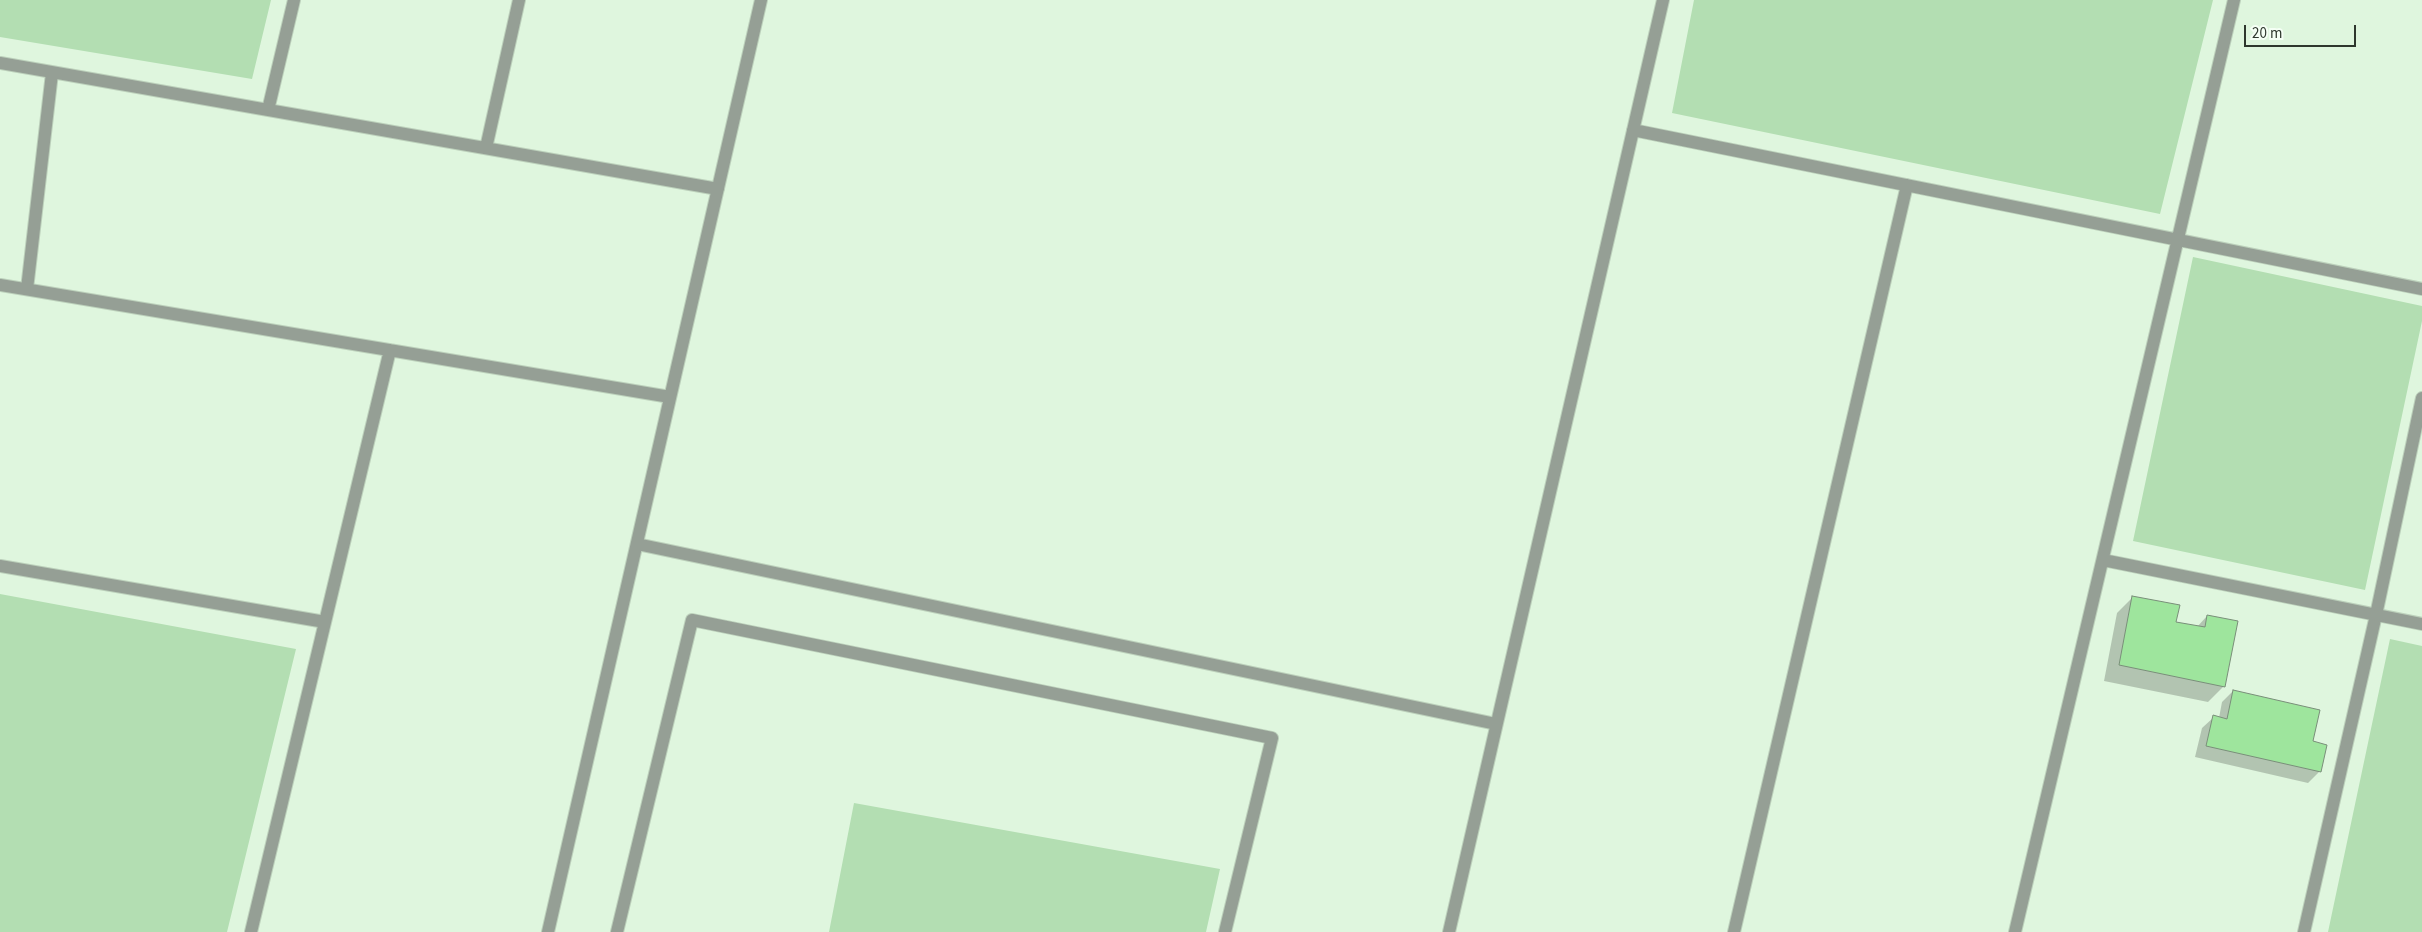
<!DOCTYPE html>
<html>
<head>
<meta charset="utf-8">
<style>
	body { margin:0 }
	#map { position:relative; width:2422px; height:932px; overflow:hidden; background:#dff6de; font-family:"Source Sans 3",sans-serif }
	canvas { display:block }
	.scale { position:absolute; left:2244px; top:25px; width:112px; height:22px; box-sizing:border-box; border:2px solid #2e372d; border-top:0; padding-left:6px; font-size:15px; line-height:18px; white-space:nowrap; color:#2e372d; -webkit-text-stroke:4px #f5fff5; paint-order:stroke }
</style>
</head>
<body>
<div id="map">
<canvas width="2422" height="932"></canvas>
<div class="scale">20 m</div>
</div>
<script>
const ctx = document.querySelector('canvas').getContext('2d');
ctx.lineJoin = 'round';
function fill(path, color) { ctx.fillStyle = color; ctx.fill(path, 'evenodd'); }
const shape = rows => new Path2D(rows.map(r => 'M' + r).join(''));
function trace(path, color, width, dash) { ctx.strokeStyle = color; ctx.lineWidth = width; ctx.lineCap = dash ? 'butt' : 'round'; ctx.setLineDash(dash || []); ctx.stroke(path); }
fill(shape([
	[0,0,271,0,252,79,0,37],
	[1694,0,2213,0,2160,214,1672,113],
	[2193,257,2422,306,2422,321,2365,590,2133,541],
	[0,594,296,649,227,932,0,932],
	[2390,639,2422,646,2422,932,2328,932],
	[854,803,1220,869,1206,932,829,932]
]), '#b3deb2');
fill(shape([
	[2133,597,2175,622,2197,627,2207,616,2224,686,2208,702,2104,681,2117,613],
	[2233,691,2311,742,2325,746,2319,772,2308,783,2195,757,2202,728,2214,717,2219,718,2222,702]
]), '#0003');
const building = shape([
	[2132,596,2180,605,2176,622,2205,627,2207,615,2238,621,2225,687,2119,665,2132,596],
	[2233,690,2320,710,2313,741,2327,745,2321,772,2206,746,2213,715,2227,719,2233,690]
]);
fill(building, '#9ee59d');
trace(building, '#798e79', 1);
const minor = shape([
	[0,63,718,189],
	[268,110,294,0],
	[1633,130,2422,289],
	[486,148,519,0],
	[0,285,670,397],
	[27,289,52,73],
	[637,544,1496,724],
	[2103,560,2422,624],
	[0,566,325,622],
	[251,932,390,350],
	[548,932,761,0],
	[617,932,692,620,1272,738,1225,932],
	[1449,932,1663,0],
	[1734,932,1907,185],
	[2015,932,2234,0],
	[2304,932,2376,615,2422,398]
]);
trace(minor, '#bcd0bb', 14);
trace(minor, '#959f95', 12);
</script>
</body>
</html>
